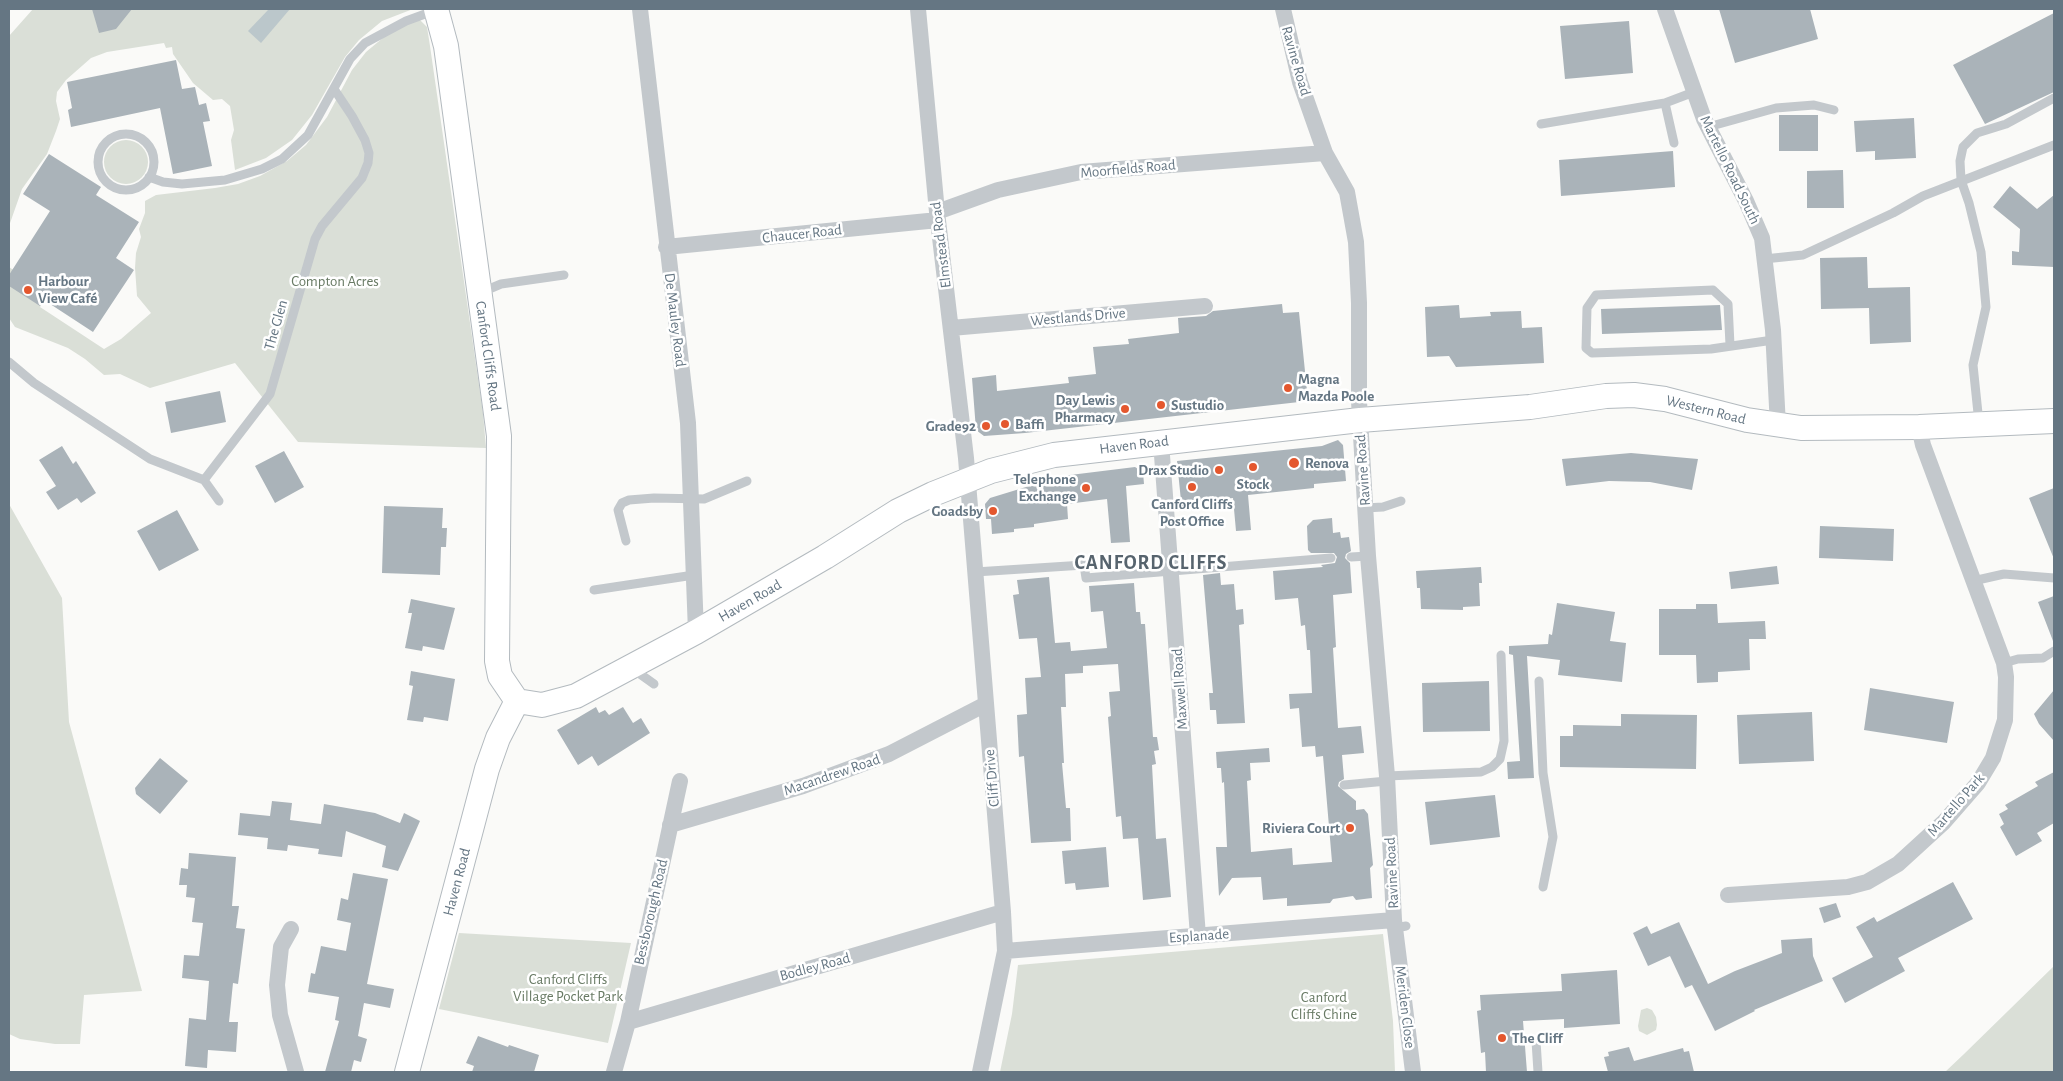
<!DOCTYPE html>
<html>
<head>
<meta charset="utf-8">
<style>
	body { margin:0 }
	#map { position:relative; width:2063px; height:1081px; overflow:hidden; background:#fafaf8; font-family:"Alegreya Sans",sans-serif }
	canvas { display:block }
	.frame { position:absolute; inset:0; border:10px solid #657683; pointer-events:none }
</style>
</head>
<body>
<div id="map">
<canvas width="2063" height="1081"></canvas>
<div class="frame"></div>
</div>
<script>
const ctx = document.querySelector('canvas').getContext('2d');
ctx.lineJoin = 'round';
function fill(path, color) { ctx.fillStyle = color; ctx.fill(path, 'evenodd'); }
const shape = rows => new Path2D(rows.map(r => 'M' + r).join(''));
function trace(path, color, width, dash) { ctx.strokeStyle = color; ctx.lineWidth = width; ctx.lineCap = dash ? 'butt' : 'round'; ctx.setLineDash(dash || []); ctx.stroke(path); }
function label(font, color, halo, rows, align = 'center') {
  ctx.font = font + ' "Alegreya Sans",sans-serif'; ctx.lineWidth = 5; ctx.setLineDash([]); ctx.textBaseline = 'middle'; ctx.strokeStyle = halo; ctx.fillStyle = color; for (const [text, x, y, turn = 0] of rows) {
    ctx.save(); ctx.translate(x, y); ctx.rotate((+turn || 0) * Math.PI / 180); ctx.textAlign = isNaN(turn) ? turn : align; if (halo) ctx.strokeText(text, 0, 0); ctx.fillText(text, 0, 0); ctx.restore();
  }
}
fill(shape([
	[33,9,413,9,382,21,359,40,345,57,312,115,292,140,266,158,235,170,231,140,234,130,230,106,222,99,213,100,193,83,173,54,172,47,166,48,164,43,107,52,91,58,66,80,57,92,56,101,60,119,56,131,47,154,22,189,9,226,9,36],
	[420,20,427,27,430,46,483,413,486,448,298,442,235,363,150,388,120,374,104,375,85,359,68,348,15,327,9,318,9,267,49,294,40,307,104,349,121,339,151,313,137,296,135,268,136,253,141,237,139,229,145,213,145,201,156,195,215,188,238,184,260,176,287,161,306,145,327,117,352,70,366,52,384,37,408,24],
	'104 162a22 22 0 1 1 44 0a22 22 0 1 1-44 0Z',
	[9,504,62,598,69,722,142,991,84,995,80,1044,55,1044,20,1039,9,1034],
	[459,933,631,943,608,1043,439,1009],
	[1383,934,1393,1021,1395,1072,1000,1072,1012,1014,1018,965],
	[2054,966,2054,1072,1945,1072,1964,1054],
	[1647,1008,1652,1010,1656,1017,1657,1025,1656,1030,1647,1035,1639,1031,1638,1026,1641,1010]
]), '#dadfd7');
fill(shape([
	[269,9,290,9,261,43,248,31]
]), '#bbc7cb');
fill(shape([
	[92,9,132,9,116,29,99,33],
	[1719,9,1810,9,1818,39,1735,63],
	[2054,13,2054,92,1985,124,1953,65],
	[1629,21,1633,73,1565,79,1560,26],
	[176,60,182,89,195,87,199,105,206,103,210,121,203,122,212,166,173,174,160,108,71,127,68,110,72,108,67,82],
	[1779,115,1818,115,1818,151,1779,151],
	[1914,118,1916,158,1875,160,1875,151,1856,152,1854,121],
	[1673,151,1675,187,1561,196,1559,160],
	[49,154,101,187,96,195,139,222,116,258,134,270,93,332,44,300,40,306,9,286,9,275,50,211,23,194],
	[1843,170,1844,208,1807,208,1807,171],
	[2010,186,2037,209,2054,195,2054,267,2012,265,2012,251,2019,252,2020,229,1993,207],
	[1867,257,1868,288,1910,287,1911,342,1870,344,1869,308,1821,309,1820,258],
	[1282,304,1283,313,1299,312,1308,401,1025,433,984,436,976,430,972,378,996,375,997,391,1069,383,1068,377,1096,374,1093,347,1129,344,1128,339,1179,333,1178,318,1206,316,1213,311],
	[1459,305,1460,318,1491,316,1490,312,1521,311,1522,328,1542,327,1544,363,1456,367,1449,356,1427,357,1425,307],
	[1720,305,1722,330,1602,334,1601,309],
	[220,391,226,422,171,433,165,402],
	[1338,440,1343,445,1346,481,1314,484,1314,488,1248,495,1251,530,1236,531,1233,498,1201,501,1202,509,1182,511,1177,461,1322,446],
	[62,446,73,464,76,461,96,493,81,503,77,498,58,510,46,492,56,486,39,460],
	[284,451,304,487,275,503,255,466],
	[1631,453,1698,459,1692,490,1650,482,1609,481,1566,486,1562,459],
	[1135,467,1143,472,1144,484,1126,486,1130,542,1111,543,1107,499,1067,504,1068,519,1034,524,1034,527,1014,529,1014,532,992,534,991,519,986,519,985,504,990,498,1062,476],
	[2054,488,2054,559,2029,498],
	[384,506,443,508,442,528,447,528,446,547,441,547,440,575,382,573],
	[177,510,199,550,159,571,137,531],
	[1332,518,1333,533,1340,532,1341,538,1349,537,1351,551,1346,554,1345,558,1350,563,1352,593,1333,595,1336,647,1333,648,1338,728,1361,726,1364,753,1342,755,1344,779,1339,782,1338,786,1356,801,1356,810,1364,809,1368,814,1373,865,1370,868,1372,898,1356,900,1353,896,1333,899,1330,903,1287,906,1287,898,1263,900,1261,877,1232,878,1219,896,1216,847,1227,847,1224,782,1222,783,1221,768,1217,768,1216,752,1269,748,1270,762,1250,763,1251,780,1247,781,1251,852,1292,848,1293,865,1332,862,1323,756,1316,757,1315,746,1302,747,1299,708,1290,709,1289,694,1312,693,1310,650,1307,650,1305,625,1301,626,1298,598,1275,600,1273,571,1323,567,1321,565,1335,563,1337,557,1334,553,1311,553,1308,550,1307,526,1313,520],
	[1820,526,1894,529,1893,561,1819,558],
	[1777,566,1779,584,1731,589,1729,572],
	[1481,567,1482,583,1479,583,1480,606,1463,607,1463,610,1421,609,1420,588,1417,588,1416,571],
	[1220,573,1221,585,1234,584,1236,610,1243,609,1244,624,1239,625,1245,723,1217,724,1216,710,1210,710,1209,693,1213,693,1203,575],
	[1049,577,1055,643,1070,642,1071,651,1107,648,1103,611,1091,612,1089,586,1134,583,1136,612,1140,612,1141,624,1145,624,1153,737,1157,737,1159,750,1154,751,1156,764,1152,765,1156,839,1166,838,1171,897,1143,900,1138,838,1123,839,1121,816,1116,817,1108,717,1111,716,1109,692,1120,691,1118,664,1083,666,1083,673,1065,674,1066,707,1061,707,1064,763,1062,763,1066,808,1070,808,1071,841,1031,843,1024,756,1019,757,1017,715,1027,714,1025,678,1041,677,1037,638,1019,639,1013,595,1019,594,1017,580],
	[2054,596,2054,641,2053,641,2038,602],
	[411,599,455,608,444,650,423,646,422,651,405,648,412,613,408,613],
	[1557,603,1615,612,1610,641,1626,643,1622,682,1558,675,1560,660,1527,656,1534,778,1508,779,1507,762,1520,761,1513,655,1509,654,1509,646,1548,644,1549,634,1552,635],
	[1696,604,1717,604,1718,623,1765,621,1766,639,1749,639,1750,670,1718,672,1718,682,1697,683,1696,655,1659,655,1659,609,1696,609],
	[411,671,455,679,448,721,424,717,423,722,407,720,413,686,409,685],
	[1489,681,1490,731,1423,732,1422,683],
	[1870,688,1954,702,1947,743,1864,730],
	[2054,690,2054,741,2039,724,2034,714],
	[596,707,599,713,605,710,609,715,623,707,633,723,641,718,650,733,598,766,592,756,578,765,557,730],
	[1812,712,1814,761,1739,764,1737,715],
	[1621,714,1697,715,1696,769,1560,767,1560,736,1573,736,1573,725,1621,726],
	[160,758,188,781,160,814,136,794,135,788],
	[2054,772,2054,823,2037,833,2042,841,2016,856,2000,827,2004,824,1999,814,2008,809,2005,805,2038,786,2035,782],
	[1495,795,1500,837,1430,845,1425,802],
	[272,801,292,803,290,820,321,824,324,804,375,813,400,823,404,813,420,821,398,871,382,867,386,846,346,831,342,857,318,854,319,849,288,845,287,851,267,849,268,838,238,835,240,813,270,816],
	[1106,847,1109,887,1076,890,1075,883,1065,884,1062,851],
	[189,853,236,857,232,906,239,906,236,928,245,929,238,984,233,983,229,1022,238,1022,236,1052,208,1050,207,1068,185,1066,189,1018,206,1020,209,981,182,978,184,955,199,956,203,923,192,922,195,898,186,897,187,885,179,885,181,868,188,869],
	[353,873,388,879,367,984,394,989,390,1008,364,1003,358,1036,367,1039,361,1062,354,1060,351,1072,325,1072,339,1021,335,1020,339,997,308,992,311,973,315,974,321,946,346,951,351,923,337,920,341,898,348,900],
	[1953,882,1973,919,1898,958,1905,971,1845,1003,1832,978,1873,957,1856,927,1874,917,1877,922],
	[1836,903,1841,917,1824,923,1819,908],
	[1679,922,1708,984,1735,971,1782,953,1781,940,1812,938,1813,956,1823,981,1754,1010,1755,1011,1715,1031,1692,985,1685,988,1670,956,1648,966,1633,933,1647,926,1651,934],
	[1617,970,1620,1024,1564,1028,1564,1019,1523,1021,1527,1072,1486,1072,1485,1052,1481,1053,1478,1021,1477,1011,1481,1010,1480,995,1562,991,1561,974],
	[478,1036,508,1047,509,1045,539,1055,534,1072,472,1072,474,1066,466,1063],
	[1629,1047,1634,1061,1683,1048,1684,1052,1689,1051,1694,1072,1608,1072,1604,1057,1609,1056,1608,1052]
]), '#aab3b9');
const secondary = shape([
	[436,9,446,46,499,436,497,661,500,676,517,701],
	[517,701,542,705,576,696,696,632,825,557,898,511,933,494,991,471,1054,455,1360,420,1530,407,1606,396,1634,395,1665,399,1747,420,1801,428,1919,427,2054,421],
	[407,1072,487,769,498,738,517,701]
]);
trace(secondary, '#b3babf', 26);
trace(shape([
	[1665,103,1674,143],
	[1541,124,1665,103,1694,92],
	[1708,127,1776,108,1814,105,1834,110],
	'98 162a28 28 0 1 1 56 0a28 28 0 1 1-56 0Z',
	[149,177,163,182,182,184,225,180,262,169,282,159,308,135,350,59,365,43,406,21,436,10],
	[1764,259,1803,255,1893,213,1923,196,2054,145],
	[482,292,501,284,564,275],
	[1730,345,1728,304,1713,290,1596,295,1587,308,1586,348,1592,353,1711,349,1773,340],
	[9,362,34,383,150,459,204,480,270,394,315,239,322,226,362,178,368,163,369,153,365,140,352,116,334,89],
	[1979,423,1973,365,1986,307,1981,252,1969,203,1961,180,1960,161,1963,147,1977,133,2006,124,2054,98],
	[204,480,219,501],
	[1365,508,1383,507,1401,501],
	[626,541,618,510,622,503,629,500,654,498,704,499,747,481],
	[1351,557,1368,556],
	[975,572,1084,565,1086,578,1331,558],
	[1973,581,2004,574,2054,578],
	[594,590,694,575],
	[2004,663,2018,659,2043,658,2054,651],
	[633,669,654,684],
	[1539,681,1543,773,1553,837,1543,887],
	[1387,776,1481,772,1492,767,1500,759,1504,741,1501,655],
	[1344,785,1387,781],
	[1396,928,1406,926],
	[1536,1041,1538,1072]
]), '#c3c8cc', 9);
trace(shape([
	[640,9,688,423,696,632],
	[918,9,937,212,966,458,1003,912,1005,951,980,1072],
	[1283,9,1300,82,1325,153,1347,192,1356,242,1359,303,1359,401,1368,556,1387,776,1394,920,1413,1072],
	[1665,9,1704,119,1746,201,1762,238,1773,330,1778,426],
	[937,212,998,190,1081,172,1325,153],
	[666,247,938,220],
	[951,328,1205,306],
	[1161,442,1198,936],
	[670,825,803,786,889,754,986,704],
	[1728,895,1848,887,1867,882,1898,864,1944,822,1978,783,1993,758,2005,720,2006,677,2004,663,1923,445,1919,427],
	[291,929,281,947,277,985,280,1015,296,1072],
	[1005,951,1394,920],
	[628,1022,1003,912],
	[614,1072,628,1022,680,781]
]), '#c3c8cc', 16);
trace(secondary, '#fff', 24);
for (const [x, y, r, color] of [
	[28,290,5,"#e4572e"],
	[1288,388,5,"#e4572e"],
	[1161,405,5,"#e4572e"],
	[1125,409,5,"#e4572e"],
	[1005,424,5,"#e4572e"],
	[986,426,5,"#e4572e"],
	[1294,463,6,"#e4572e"],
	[1253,467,5,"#e4572e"],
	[1219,470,5,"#e4572e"],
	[1192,487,5,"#e4572e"],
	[1086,488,5,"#e4572e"],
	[993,511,5,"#e4572e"],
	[1350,828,5,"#e4572e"],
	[1502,1038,5,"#e4572e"]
]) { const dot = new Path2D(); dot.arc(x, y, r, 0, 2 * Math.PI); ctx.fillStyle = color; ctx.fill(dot); trace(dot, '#fff', 2); }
label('15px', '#657683', '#fff', [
	["Ravine Road",1296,61,74],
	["Moorfields Road",1128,169,-5],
	["Martello Road South",1730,170,64],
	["Chaucer Road",802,234,-6],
	["Elmstead Road",941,245,-97],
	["Westlands Drive",1078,317,-5],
	["De Mauley Road",675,320,83],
	["The Glen",276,325,-74],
	["Canford Cliffs Road",488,356,82],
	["Western Road",1706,410,14],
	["Haven Road",1134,445,-7],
	["Ravine Road",1363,470,-94],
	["Haven Road",750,601,-30],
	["Maxwell Road",1180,689,-94],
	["Macandrew Road",832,775,-19],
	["Cliff Drive",992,778,-95],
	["Martello Park",1956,805,-49],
	["Ravine Road",1392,873,-93],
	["Haven Road",457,882,-75],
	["Bessborough Road",651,912,-77],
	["Esplanade",1199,936,-4],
	["Bodley Road",815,967,-15],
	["Meriden Close",1405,1007,83]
]);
label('bold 15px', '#657683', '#fff', [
	["Harbour",38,281],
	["View Café",38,298],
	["Magna",1298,379],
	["Mazda Poole",1298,396],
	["Day Lewis",1115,400,"right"],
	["Pharmacy",1115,417,"right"],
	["Sustudio",1171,405],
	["Baffi",1015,424],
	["Grade92",976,426,"right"],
	["Renova",1305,463],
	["Drax Studio",1209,470,"right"],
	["Telephone",1076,479,"right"],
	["Exchange",1076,496,"right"],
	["Stock",1253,484,"center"],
	["Canford Cliffs",1192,504,"center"],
	["Post Office",1192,521,"center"],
	["Goadsby",983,511,"right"],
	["Riviera Court",1340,828,"right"],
	["The Cliff",1512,1038]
], 'left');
label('15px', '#687a64', '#fff', [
	["Compton Acres",335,281],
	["Canford Cliffs",568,979],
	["Village Pocket Park",568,996],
	["Canford",1324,997],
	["Cliffs Chine",1324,1014]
]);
ctx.letterSpacing = '1px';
label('bold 20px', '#57646e', '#fff', [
	["CANFORD CLIFFS",1151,563]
]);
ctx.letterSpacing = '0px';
</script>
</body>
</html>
